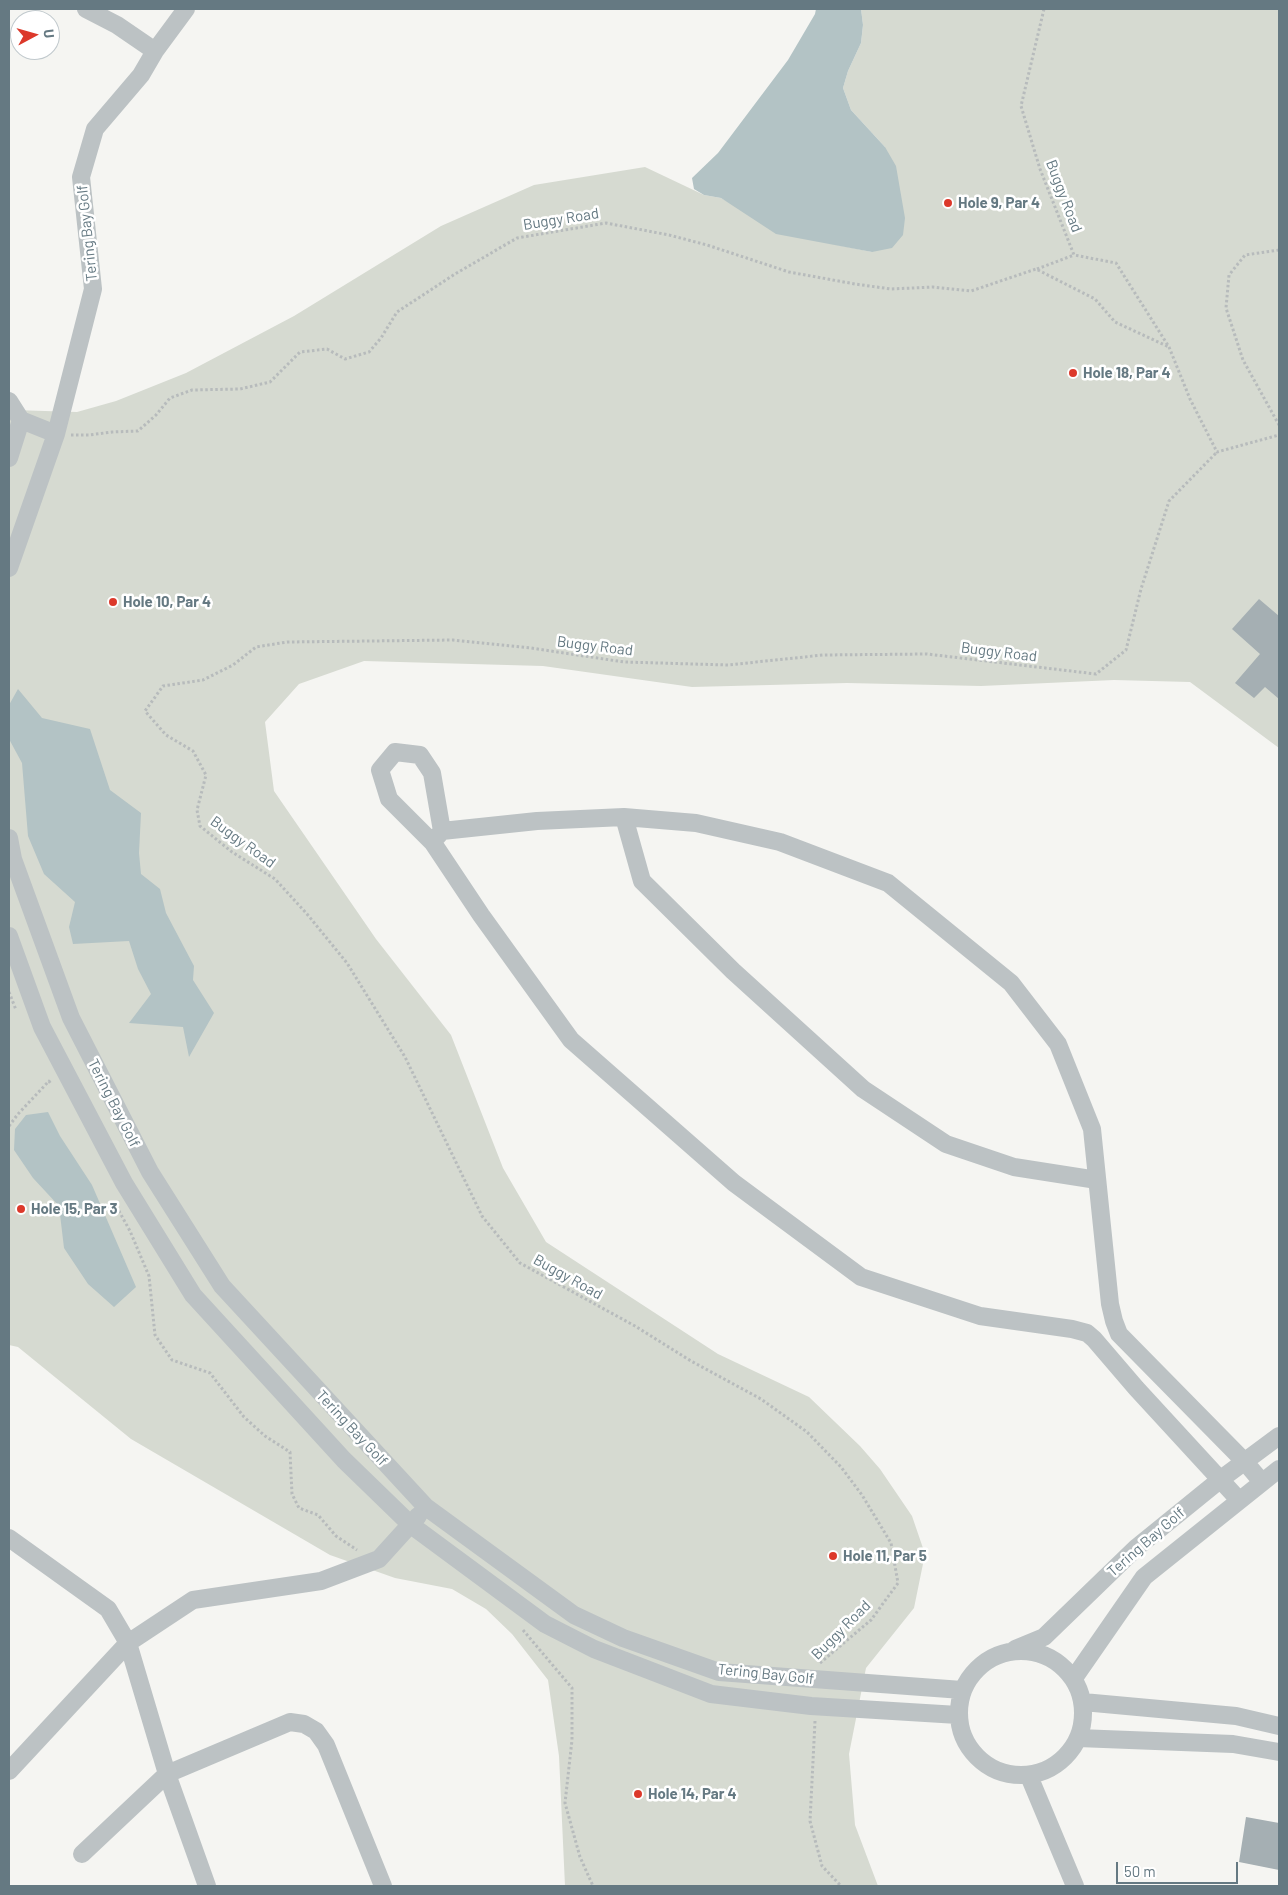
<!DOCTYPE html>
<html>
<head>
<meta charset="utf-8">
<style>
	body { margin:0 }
	#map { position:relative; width:1288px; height:1895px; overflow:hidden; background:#f5f5f2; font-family:Barlow,sans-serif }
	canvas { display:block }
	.frame { position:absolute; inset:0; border:10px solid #657982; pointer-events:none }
	.north { position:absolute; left:10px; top:10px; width:50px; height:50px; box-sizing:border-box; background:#fff; border:1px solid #c1c9cd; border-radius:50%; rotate:84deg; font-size:14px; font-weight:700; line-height:20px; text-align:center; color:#657982 }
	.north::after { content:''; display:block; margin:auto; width:18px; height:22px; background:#dc392b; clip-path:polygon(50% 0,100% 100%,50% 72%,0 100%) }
	.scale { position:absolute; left:1116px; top:1862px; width:122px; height:22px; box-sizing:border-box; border:2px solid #657982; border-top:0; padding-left:6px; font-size:15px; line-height:18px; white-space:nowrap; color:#657982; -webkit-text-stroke:4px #fff; paint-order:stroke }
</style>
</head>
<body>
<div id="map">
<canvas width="1288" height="1895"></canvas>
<div class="frame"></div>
<div class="north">U</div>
<div class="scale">50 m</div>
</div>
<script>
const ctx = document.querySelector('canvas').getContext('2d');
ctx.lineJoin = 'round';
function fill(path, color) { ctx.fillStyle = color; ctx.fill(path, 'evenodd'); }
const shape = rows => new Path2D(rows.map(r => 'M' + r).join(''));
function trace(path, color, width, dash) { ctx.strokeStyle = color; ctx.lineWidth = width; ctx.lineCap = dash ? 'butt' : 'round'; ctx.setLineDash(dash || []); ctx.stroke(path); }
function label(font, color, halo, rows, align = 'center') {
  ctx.font = font + ' Barlow,sans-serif'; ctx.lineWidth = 5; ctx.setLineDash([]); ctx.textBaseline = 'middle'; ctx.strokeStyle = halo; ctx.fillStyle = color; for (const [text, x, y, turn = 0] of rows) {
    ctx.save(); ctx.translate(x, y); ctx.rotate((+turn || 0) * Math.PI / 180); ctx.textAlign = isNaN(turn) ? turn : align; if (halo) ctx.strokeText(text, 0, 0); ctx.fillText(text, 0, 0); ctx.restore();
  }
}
fill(shape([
	[861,9,1279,9,1279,748,1190,682,1114,680,981,686,847,683,692,687,543,666,364,661,299,684,265,722,274,791,376,939,451,1035,503,1168,546,1242,718,1354,809,1397,860,1446,880,1469,912,1516,925,1554,914,1608,866,1668,849,1754,855,1825,878,1886,565,1886,559,1756,548,1680,512,1634,486,1609,452,1589,395,1578,330,1555,131,1439,18,1347,9,1345,9,408,13,410,77,412,116,401,186,373,294,316,441,226,534,185,645,167,704,195,721,198,741,209,833,244,872,252,885,147,851,110,843,88,848,71,861,43,863,25]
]), '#d6dad1');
fill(shape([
	[816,9,861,9,863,25,861,43,848,71,843,88,851,110,885,147,896,166,905,218,903,235,892,248,872,252,776,234,721,198,704,195,694,189,692,178,718,153,788,60,815,14],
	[18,689,42,718,90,729,110,790,141,813,139,853,141,874,160,889,166,913,194,966,193,980,214,1013,189,1057,183,1027,129,1023,151,994,138,969,129,941,73,944,69,927,75,902,44,874,28,836,22,763,9,739,9,705],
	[48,1112,60,1136,92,1185,136,1287,114,1307,88,1284,64,1248,59,1206,33,1178,14,1150,15,1129,26,1115]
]), '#b3c3c5');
fill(shape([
	[1259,599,1279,616,1279,699,1265,687,1254,698,1235,683,1260,654,1232,629],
	[1246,1817,1279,1823,1279,1870,1239,1862]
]), '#a5afb3');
trace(shape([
	[1044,9,1021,106,1040,169,1074,255,1116,263,1169,347,1190,399,1217,452,1279,435],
	[1279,250,1245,255,1229,275,1226,308,1243,360,1279,425],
	[1037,269,1074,255],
	[71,435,89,435,112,432,138,431,156,415,170,398,192,390,240,389,270,382,300,352,327,349,345,359,369,352,381,338,397,312,455,274,517,238,606,223,669,235,707,245,789,272,855,284,891,289,933,287,971,291,1036,269,1095,299,1115,322,1169,347],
	[9,992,16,1010],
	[9,1126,18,1114,49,1081,51,1084],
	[114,1202,130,1231,149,1276,155,1335,172,1360,210,1373,244,1417,265,1436,290,1452,292,1494,299,1508,318,1515,336,1536,357,1550],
	[523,1630,572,1688,572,1740,565,1803,580,1857,593,1886],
	[820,1663,871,1620,898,1583,891,1543,862,1495,841,1467,807,1432,761,1399,691,1361,635,1326,520,1263,482,1216,405,1057,347,963,307,914,275,879,232,852,200,826,197,810,206,775,193,751,166,735,145,711,163,686,203,680,233,665,256,647,287,642,453,640,531,648,624,662,728,665,823,655,927,654,1096,674,1126,650,1141,589,1169,501,1217,452],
	[815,1721,810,1821,822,1866,841,1886]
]), '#b7bbbc', 3, [2.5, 2.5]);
trace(shape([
	[86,9,117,25,155,51],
	[9,401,21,420,56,434],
	[9,458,21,420],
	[9,568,56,434,93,289,81,177,95,129,141,75,155,51,186,9],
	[624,817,642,881,733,971,863,1089,946,1144,1014,1167,1097,1180],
	[442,831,432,773,420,755,395,752,380,770,389,799,433,843,481,915,571,1040,734,1183,861,1277,980,1316,1072,1329,1087,1333,1094,1339,1136,1388,1239,1500],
	[9,838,13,859,71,1018,150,1172,222,1286,426,1507,574,1615,623,1638,719,1672,962,1690],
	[436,838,442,831,537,821,624,817,696,823,780,842,888,883,1011,983,1058,1044,1092,1129,1110,1304,1114,1321,1119,1334,1245,1462,1262,1482],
	[9,936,42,1027,124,1183,193,1295,344,1460,411,1525,545,1624,594,1649,711,1694,811,1706,958,1715],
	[9,1538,108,1609,128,1643,167,1774,207,1886],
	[1015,1649,1044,1637,1136,1548,1221,1479,1279,1436],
	'959 1713a62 62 0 1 1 124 0a62 62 0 1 1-124 0Z',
	[1074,1678,1144,1577,1279,1469],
	[1083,1702,1236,1716,1279,1726],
	[1078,1738,1233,1744,1279,1752],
	[9,1771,128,1643,193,1600,321,1581,379,1559,418,1516],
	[1029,1776,1075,1886],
	[82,1854,167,1774,290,1722,304,1724,316,1731,326,1745,383,1886]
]), '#bcc2c4', 18);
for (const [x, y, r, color] of [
	[948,203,5,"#dc392b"],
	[1073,373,5,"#dc392b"],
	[113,602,5,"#dc392b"],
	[21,1209,5,"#dc392b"],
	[833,1556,5,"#dc392b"],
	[638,1794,5,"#dc392b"]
]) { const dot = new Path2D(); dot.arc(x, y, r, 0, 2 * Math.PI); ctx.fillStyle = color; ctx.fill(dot); trace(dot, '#fff', 2); }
label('15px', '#657982', '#fff', [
	["Buggy Road",1064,196,69],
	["Buggy Road",561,219,-9],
	["Tering Bay Golf",87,233,-96],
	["Buggy Road",595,646,7],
	["Buggy Road",999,652,7],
	["Buggy Road",243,842,36],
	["Tering Bay Golf",114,1103,63],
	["Buggy Road",568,1277,29],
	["Tering Bay Golf",352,1428,47],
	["Tering Bay Golf",1146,1542,-41],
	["Buggy Road",841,1630,-45],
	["Tering Bay Golf",766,1674,6]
]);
label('bold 15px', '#657982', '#fff', [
	["Hole 9, Par 4",958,203],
	["Hole 18, Par 4",1083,373],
	["Hole 10, Par 4",123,602],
	["Hole 15, Par 3",31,1209],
	["Hole 11, Par 5",843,1556],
	["Hole 14, Par 4",648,1794]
], 'left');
</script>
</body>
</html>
